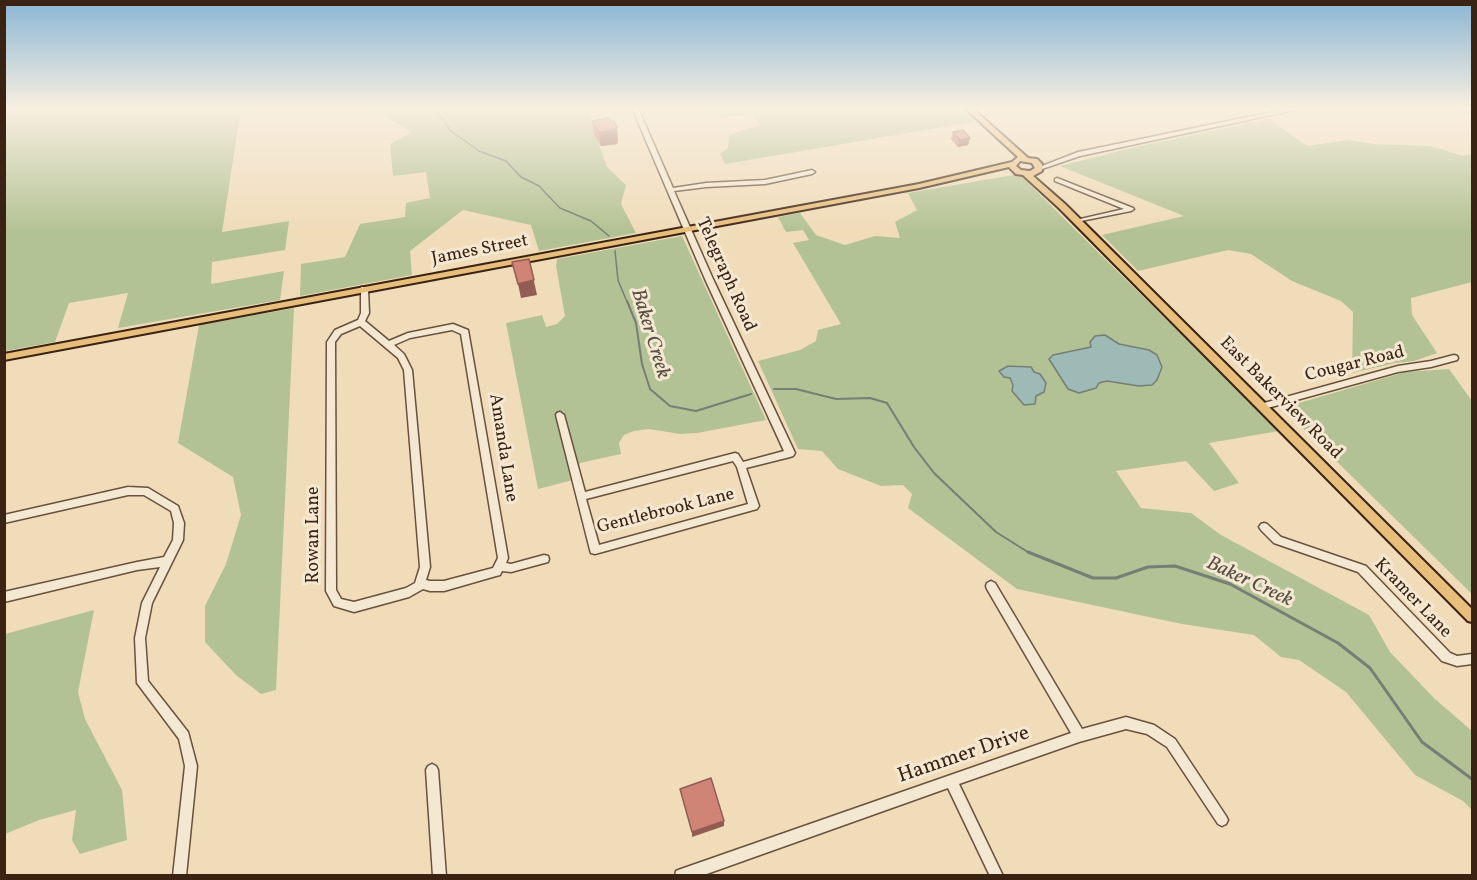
<!DOCTYPE html>
<html>
<head>
<meta charset="utf-8">
<style>
	body { margin:0 }
	#map { position:relative; width:1477px; height:880px; overflow:hidden; background:#f0dcb9; font-family:Vollkorn,serif }
	canvas { display:block }
	.frame { position:absolute; inset:0; border:6px solid #3b2314; pointer-events:none }
</style>
</head>
<body>
<div id="map">
<canvas width="1477" height="880"></canvas>
<div class="frame"></div>
</div>
<script>
const ctx = document.querySelector('canvas').getContext('2d');
ctx.lineJoin = 'round';
function fill(path, color) { ctx.fillStyle = color; ctx.fill(path, 'evenodd'); }
const shape = rows => new Path2D(rows.map(r => 'M' + r).join(''));
function trace(path, color, width, dash) { ctx.strokeStyle = color; ctx.lineWidth = width; ctx.lineCap = dash ? 'butt' : 'round'; ctx.setLineDash(dash || []); ctx.stroke(path); }
function label(font, color, halo, rows, align = 'center') {
  ctx.font = font + ' Vollkorn,serif'; ctx.lineWidth = 6; ctx.setLineDash([]); ctx.textBaseline = 'middle'; ctx.strokeStyle = halo; ctx.fillStyle = color; for (const [text, x, y, turn = 0] of rows) {
    ctx.save(); ctx.translate(x, y); ctx.rotate((+turn || 0) * Math.PI / 180); ctx.textAlign = isNaN(turn) ? turn : align; if (halo) ctx.strokeText(text, 0, 0); ctx.fillText(text, 0, 0); ctx.restore();
  }
}
fill(shape([
	[5,108,241,108,222,232,289,221,285,250,212,262,211,284,284,271,280,300,118,328,128,293,69,303,55,342,5,351],
	[371,108,567,108,569,113,587,110,607,167,626,185,621,204,636,233,539,251,531,225,463,210,410,251,412,275,300,296,301,264,345,257,360,224,405,217,406,203,430,198,426,172,393,176,390,144,412,132],
	[727,108,961,108,973,122,725,164,720,154,728,148,729,135,760,125,752,113,720,118,717,111],
	[1269,119,1307,146,1348,140,1374,144,1430,146,1463,156,1472,154,1472,282,1411,298,1412,315,1437,353,1414,361,1395,363,1352,373,1353,312,1341,301,1292,281,1251,254,1228,250,1138,271,1102,235,1184,216,1060,166,1131,148],
	[1019,174,1279,431,1209,443,1239,483,1214,491,1186,461,1116,471,1141,508,1191,513,1221,535,1369,615,1390,652,1435,699,1472,731,1472,810,1463,801,1415,775,1346,692,1299,660,1281,657,1254,635,1182,624,1017,589,908,508,912,494,903,485,881,486,838,469,822,451,798,449,758,361,800,350,816,341,818,330,841,324,793,243,809,240,803,230,786,232,778,217,800,213,816,235,845,245,875,236,900,238,895,222,917,210,908,193],
	[1105,335,1119,344,1149,350,1162,367,1158,374,1139,386,1108,381,1099,383,1053,355,1091,347],
	[682,236,766,420,697,433,680,434,649,429,634,431,624,435,619,443,621,454,580,463,573,480,538,489,506,323,542,315,546,327,557,324,565,316,556,266,557,259],
	[294,308,276,690,261,694,236,675,205,642,205,606,226,564,241,515,233,477,178,443,199,325],
	[1449,369,1472,401,1472,594,1282,408,1405,372],
	[94,610,78,692,85,719,122,790,127,840,80,854,72,840,76,810,39,820,5,834,5,634]
]), '#b3c294');
const water = shape([
	[1105,335,1119,344,1149,350,1157,355,1162,367,1157,380,1152,385,1139,386,1107,381,1099,383,1096,388,1079,393,1068,389,1049,359,1053,355,1091,347,1090,342,1095,336,1105,335],
	[1008,366,1031,367,1034,372,1040,374,1046,383,1044,392,1036,396,1035,404,1024,405,1012,391,1013,385,1010,378,1004,377,999,371,1008,366]
]);
fill(water, '#9dbab7');
trace(water, '#767e76', 1.5);
trace(shape([
	[435,108,450,130,479,151,506,161,521,177,539,186,560,208,591,221,609,236],
	[615,251,618,280,627,302]
]), '#767e76', 1.5);
trace(shape([
	[627,301,636,323,642,364,650,389,670,406,696,411,751,394],
	[774,389,796,389,836,399,870,398,887,403,914,447,934,473,996,532,1031,554]
]), '#767e76', 2);
trace(shape([
	[1028,552,1093,578,1116,578,1148,567,1175,566,1230,584,1338,643,1370,668,1422,742,1472,779]
]), '#767e76', 3);
const minor = shape([
	[632,108,638,108,673,188,706,183,765,180,812,170,815,172,812,174,765,184,706,187,674,191,713,279,795,453,793,456,790,457,746,468,759,506,757,509,595,554,591,553,590,550,556,415,557,413,560,412,564,415,585,492,735,453,738,454,743,462,784,451,705,279,632,108],
	[733,461,737,467,748,504,599,545,586,499,733,461],
	[1291,108,1304,108,1080,156,1042,169,1037,168,1078,152,1291,108],
	[1456,108,1472,109,1472,113,1457,109,1456,108],
	[1057,178,1133,208,1134,209,1131,211,1076,222,1076,220,1124,209,1055,181,1055,179,1057,178],
	[361,287,367,287,368,289,369,313,365,321,389,341,408,333,453,324,468,330,508,558,506,563,511,564,544,555,548,556,549,559,548,562,511,572,502,571,500,575,496,576,444,591,430,591,423,589,409,597,354,612,334,606,326,591,327,342,335,330,358,320,361,313,361,287],
	[360,326,398,358,404,370,420,567,415,583,406,588,354,602,341,599,336,590,335,342,341,334,360,326],
	[452,330,461,334,498,558,493,568,444,581,430,581,426,580,430,567,412,370,404,354,394,345,410,338,452,330],
	[1454,355,1457,356,1458,358,1457,360,1431,367,1398,372,1264,409,1260,406,1264,403,1398,366,1431,361,1454,355],
	[128,487,148,488,178,506,184,523,183,540,152,603,145,638,148,681,188,732,197,766,186,876,173,876,185,766,179,739,137,683,135,638,142,603,160,567,137,570,4,602,4,592,137,562,164,557,173,540,174,523,171,511,144,495,128,495,4,523,4,515,128,487],
	[1264,523,1267,524,1281,537,1366,566,1450,653,1457,656,1472,654,1472,664,1457,666,1442,661,1358,572,1274,543,1261,530,1259,527,1261,524,1264,523],
	[991,581,995,583,1082,729,1126,717,1154,725,1175,739,1226,816,1228,820,1226,824,1222,826,1218,824,1167,747,1147,734,1126,729,1079,742,959,784,1003,876,990,876,948,788,701,876,675,876,676,871,681,869,1071,733,987,589,986,586,987,583,991,581],
	[432,764,436,766,438,770,446,876,433,876,426,770,428,766,432,764]
]);
const major = shape([
	[965,108,972,108,1028,158,1037,159,1042,164,1042,171,1033,176,1065,204,1472,609,1472,622,1468,621,1059,208,1023,175,1016,174,1009,167,919,188,4,360,4,354,919,184,1012,162,1018,157,965,108],
	[1020,161,1032,163,1035,168,1030,171,1021,170,1016,166,1020,161]
]);
trace(minor, '#68513d', 3);
trace(major, '#3b2314', 4);
fill(minor, '#f5e8d2');
fill(major, '#e8be7c');
fill(shape([
	[592,121,611,122,617,127,618,141,617,144,601,146,594,135],
	[953,132,970,138,968,145,958,147,951,139]
]), '#b37265');
fill(shape([
	[617,127,618,141,617,144,601,146,599,132],
	[970,138,968,145,958,147,960,140],
	[529,259,537,295,521,298,518,284],
	[724,821,724,826,692,837,692,832]
]), '#925c53');
const building = shape([
	[610,118,611,122,614,121,617,127,615,130,599,132,592,121,610,118],
	[963,130,970,138,960,140,953,132,963,130],
	[529,259,534,280,518,284,512,262,529,259],
	[711,778,724,821,692,832,680,789,711,778]
]);
fill(building, '#d08476');
trace(building, '#925c53', 1.5);
const sky = ctx.createLinearGradient(0, 0, 0, 231);
sky.addColorStop(0, '#8ab6d4');
sky.addColorStop(0.47, '#f8efe0');
sky.addColorStop(1, '#f8efe000');
ctx.fillStyle = sky;
ctx.fillRect(0, 0, 1477, 231);
label('18px', '#3b2314', '#f5e8d2', [
	["James Street",480,251,-11],
	["Telegraph Road",725,275,66],
	["Cougar Road",1355,365,-14],
	["East Bakerview Road",1280,399,45],
	["Amanda Lane",502,448,81],
	["Gentlebrook Lane",666,512,-14],
	["Rowan Lane",315,535,-90],
	["Kramer Lane",1412,599,46]
]);
label('italic 20px', '#585045', '#f5e8d2', [
	["Baker Creek",649,334,73],
	["Baker Creek",1249,583,25]
]);
label('21px', '#3b2314', '#f5e8d2', [
	["Hammer Drive",964,756,-19]
]);
</script>
</body>
</html>
